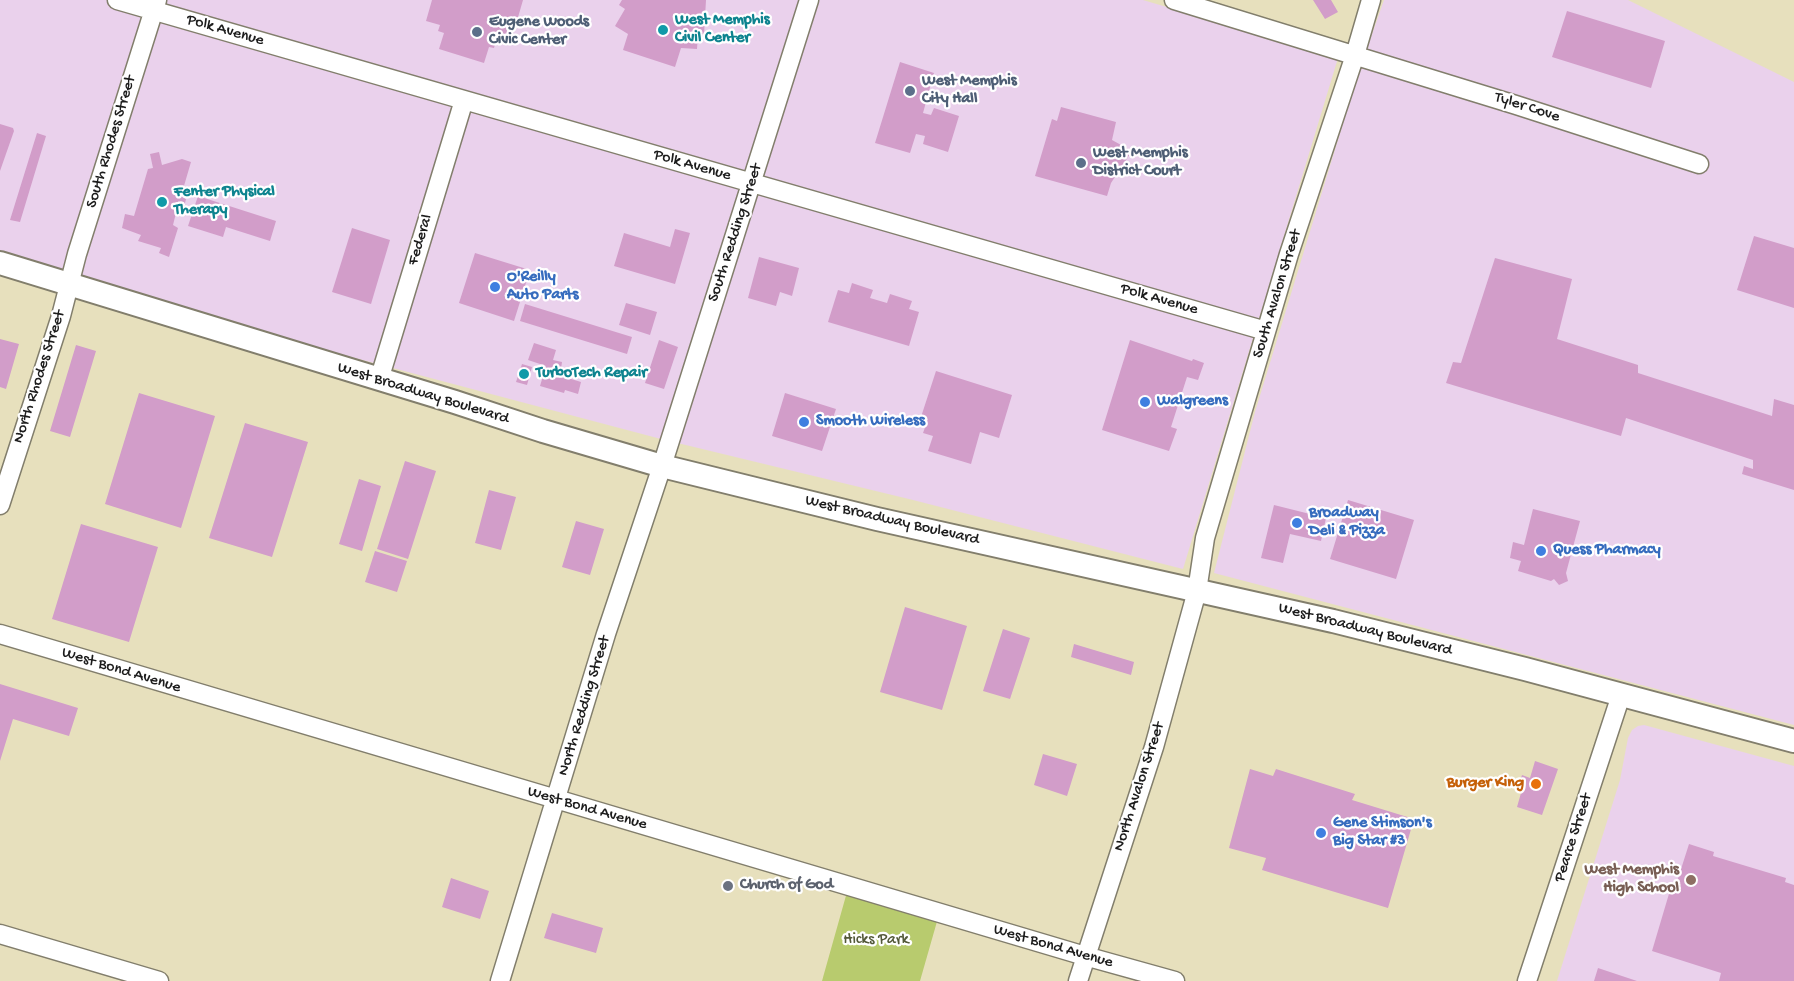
<!DOCTYPE html>
<html>
<head>
<meta charset="utf-8">
<style>
	body { margin:0 }
	canvas { display:block; background:#e7e0bd }
</style>
</head>
<body>
<canvas width="1794" height="981"></canvas>
<script>
const ctx = document.querySelector('canvas').getContext('2d');
ctx.lineJoin = 'round';
function fill(path, color) { ctx.fillStyle = color; ctx.fill(path, 'evenodd'); }
const shape = rows => new Path2D(rows.map(r => 'M' + r).join(''));
function trace(path, color, width, dash) { ctx.strokeStyle = color; ctx.lineWidth = width; ctx.lineCap = dash ? 'butt' : 'round'; ctx.setLineDash(dash || []); ctx.stroke(path); }
function label(font, color, halo, rows, align = 'center') {
  ctx.font = font + ' "Gochi Hand",sans-serif'; ctx.lineWidth = 4.5; ctx.setLineDash([]); ctx.textBaseline = 'middle'; ctx.strokeStyle = halo; ctx.fillStyle = color; for (const [text, x, y, turn = 0] of rows) {
    ctx.save(); ctx.translate(x, y); ctx.rotate((+turn || 0) * Math.PI / 180); ctx.textAlign = isNaN(turn) ? turn : align; if (halo) ctx.strokeText(text, 0, 0); ctx.fillText(text, 0, 0); ctx.restore();
  }
}
fill(shape([
	[0,0,1143,0,1338,58,1183,569,913,500,661,439,117,295,0,259],
	[1384,0,1628,0,1794,82,1794,725,1214,573,1255,412,1358,74],
	[1644,725,1794,766,1794,981,1557,981,1620,780,1628,738,1632,730,1638,726]
]), '#ead1ec');
fill(shape([
	[847,892,938,918,920,981,822,981]
]), '#b8cb6e');
fill(shape([
	[432,0,523,0,510,45,496,41,494,48,489,47,484,63,439,49,444,33,438,31,440,25,426,21],
	[622,0,706,0,704,35,698,34,697,49,681,48,675,67,623,50,628,34,615,26,625,9,619,5],
	[1313,0,1331,0,1338,12,1325,19],
	[1567,11,1665,41,1651,88,1552,57],
	[900,62,934,73,923,113,931,115,934,108,959,116,948,152,923,144,925,136,916,134,910,153,875,143],
	[1061,107,1116,122,1112,140,1132,151,1111,183,1107,196,1035,176,1052,119,1057,121],
	[0,124,13,128,14,131,0,171],
	[37,133,46,136,20,222,10,220],
	[159,152,162,165,182,159,191,162,181,196,186,199,184,207,178,205,173,225,178,228,169,257,159,253,161,248,138,241,141,235,122,228,125,214,134,216,148,169,153,168,150,154],
	[198,196,276,221,270,241,226,227,223,237,188,226],
	[352,228,390,240,371,304,332,292],
	[675,229,690,233,675,284,614,266,624,233,670,247],
	[1754,236,1794,248,1794,308,1737,290],
	[475,253,530,270,514,321,459,303],
	[759,257,799,268,792,296,780,292,776,306,748,298],
	[1495,258,1572,279,1557,339,1638,365,1638,373,1772,416,1774,399,1794,405,1794,490,1742,474,1744,466,1753,469,1753,460,1626,418,1621,436,1446,383,1453,362,1461,363],
	[852,283,873,290,870,298,887,303,890,294,912,301,909,309,919,312,909,346,828,322,838,290,849,293],
	[626,303,657,312,650,335,619,325],
	[525,304,632,337,627,354,520,321],
	[0,339,19,344,6,389,0,387],
	[659,340,678,347,664,389,645,383],
	[1130,340,1192,361,1193,359,1204,363,1198,380,1187,377,1171,427,1177,429,1169,451,1102,430],
	[534,343,556,350,553,360,562,362,561,369,570,372,568,378,581,382,578,394,565,390,564,393,540,386,546,366,528,360],
	[76,345,96,351,70,437,50,431],
	[522,364,532,367,527,385,516,382],
	[936,371,1012,395,999,438,980,432,971,464,928,451,933,436,923,433,928,419,921,417],
	[139,393,215,416,181,528,105,504],
	[785,393,836,409,822,451,772,436],
	[245,423,308,442,272,557,209,538],
	[405,461,436,471,408,559,377,549],
	[359,479,381,486,362,551,339,544],
	[489,490,516,497,501,550,475,543],
	[1348,500,1414,520,1396,579,1330,559],
	[1274,505,1326,518,1321,541,1290,534,1283,563,1261,558],
	[1533,509,1580,521,1566,573,1568,581,1559,585,1554,579,1551,581,1518,571,1521,561,1510,558,1513,542,1524,545],
	[576,521,604,529,590,575,562,567],
	[81,524,158,547,129,642,52,619],
	[375,551,407,561,397,592,365,582],
	[905,607,967,626,942,710,880,692],
	[1003,629,1030,638,1010,699,983,691],
	[1074,644,1134,662,1131,675,1071,657],
	[0,684,78,708,69,736,13,719,0,761],
	[1043,754,1077,764,1067,796,1034,785],
	[1535,761,1558,769,1542,815,1517,807,1521,793,1517,791,1522,775,1530,778],
	[1250,769,1273,776,1276,769,1355,794,1352,800,1414,819,1388,908,1262,870,1266,858,1229,848],
	[1689,844,1714,852,1713,856,1786,878,1785,882,1794,885,1794,981,1719,981,1721,973,1652,951,1671,887,1675,888],
	[451,878,489,891,480,919,442,907],
	[552,913,603,928,596,953,544,938],
	[1598,968,1637,981,1594,981]
]), '#d29dc9');
const minor = shape([
	[117,0,1266,331],
	[1174,0,1516,105,1699,164],
	[379,380,464,100],
	[0,505,61,316,77,254,157,0],
	[0,634,1085,956,1175,981],
	[0,934,159,981],
	[500,981,606,634,662,466,809,0],
	[1078,981,1154,747,1197,591,1205,538,1289,254,1355,55,1371,0],
	[1527,981,1621,695]
]);
const major = shape([
	[0,263,455,402,543,431,662,466,877,519,1333,621,1525,669,1794,741]
]);
trace(minor, '#827e6c', 21);
trace(major, '#827e6c', 26);
trace(minor, '#fff', 18);
trace(major, '#fff', 22);
for (const [x, y, r, color] of [
	[663,30,6,"#0f9aa8"],
	[477,32,6,"#5c6f8a"],
	[910,91,6,"#5c6f8a"],
	[1081,163,6,"#5c6f8a"],
	[162,202,6,"#0f9aa8"],
	[495,287,6,"#3f7fe0"],
	[524,374,6,"#0f9aa8"],
	[1145,402,6,"#3f7fe0"],
	[804,422,6,"#3f7fe0"],
	[1297,523,6,"#3f7fe0"],
	[1541,551,6,"#3f7fe0"],
	[1536,784,6,"#e8710a"],
	[1321,833,6,"#3f7fe0"],
	[1691,880,6,"#8d6e63"],
	[728,886,6,"#6b7280"]
]) { const dot = new Path2D(); dot.arc(x, y, r, 0, 2 * Math.PI); ctx.fillStyle = color; ctx.fill(dot); trace(dot, '#fff', 2); }
label('bold 16px', '#0d838f', '#fff', [
	["West Memphis",675,21],
	["Civil Center",675,39],
	["Fenter Physical",174,193],
	["Therapy",174,211],
	["TurboTech Repair",536,374]
], 'left');
label('bold 16px', '#4e5e75', '#fff', [
	["Eugene Woods",489,23],
	["Civic Center",489,41],
	["West Memphis",922,82],
	["City Hall",922,100],
	["West Memphis",1093,154],
	["District Court",1093,172]
], 'left');
label('16px', '#1c1c1c', '#fff', [
	["Polk Avenue",225,31,16],
	["Tyler Cove",1527,108,18],
	["South Rhodes Street",112,142,-73],
	["Polk Avenue",692,166,16],
	["South Redding Street",736,233,-72],
	["Federal",421,240,-73],
	["South Avalon Street",1278,294,-73],
	["Polk Avenue",1159,300,16],
	["North Rhodes Street",40,377,-72],
	["West Broadway Boulevard",423,394,17],
	["West Broadway Boulevard",892,521,13],
	["West Broadway Boulevard",1365,630,14],
	["West Bond Avenue",121,671,17],
	["North Redding Street",585,706,-73],
	["North Avalon Street",1140,787,-72],
	["West Bond Avenue",587,809,16],
	["Pearce Street",1574,838,-72],
	["West Bond Avenue",1053,947,16]
]);
label('bold 16px', '#366cbe', '#fff', [
	["O'Reilly",507,278],
	["Auto Parts",507,296],
	["Walgreens",1157,402],
	["Smooth Wireless",816,422],
	["Broadway",1309,514],
	["Deli & Pizza",1309,532],
	["Quess Pharmacy",1553,551],
	["Gene Stimson's",1333,824],
	["Big Star #3",1333,842]
], 'left');
label('bold 16px', '#c56008', '#fff', [
	["Burger King",1524,784]
], 'right');
label('bold 16px', '#785e54', '#fff', [
	["West Memphis",1679,871],
	["High School",1679,889]
], 'right');
label('bold 16px', '#5b616d', '#fff', [
	["Church of God",740,886]
], 'left');
label('16px', '#535939', '#fff', [
	["Hicks Park",876,941]
]);
</script>
</body>
</html>
